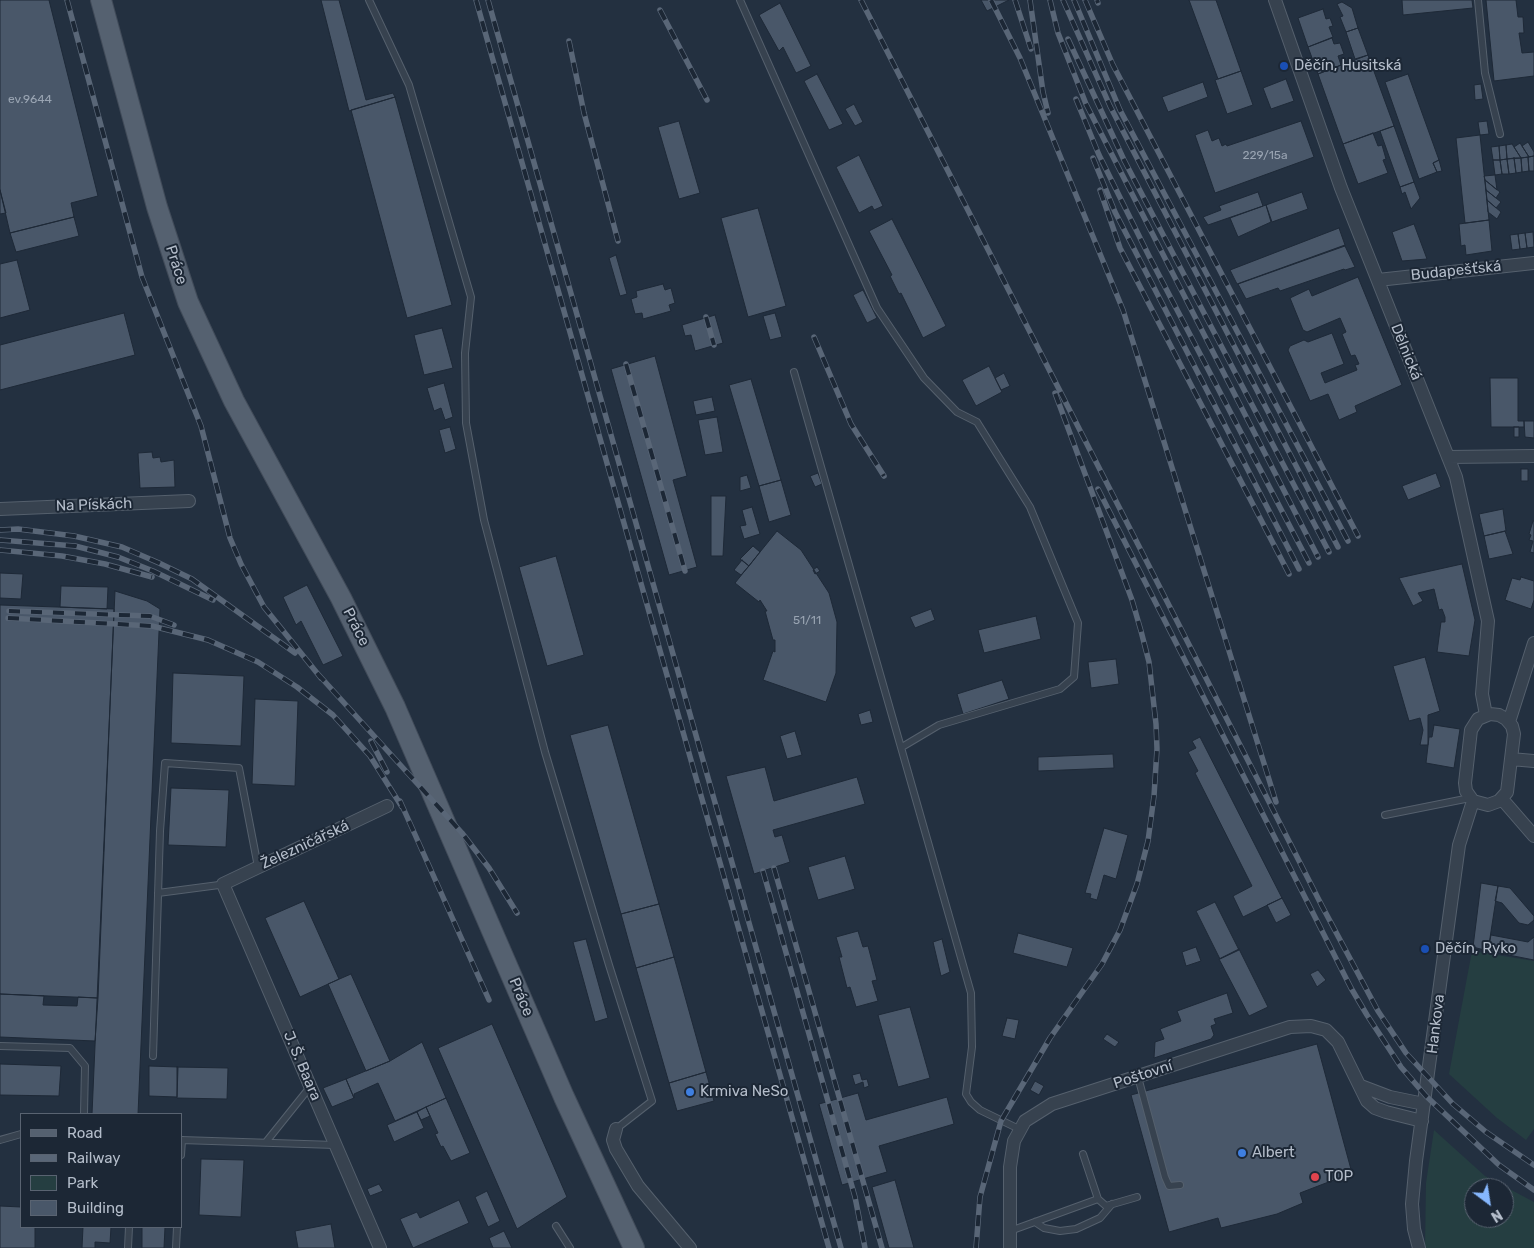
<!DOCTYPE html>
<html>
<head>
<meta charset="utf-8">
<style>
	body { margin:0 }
	#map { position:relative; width:1534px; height:1248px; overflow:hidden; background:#233040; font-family:Rubik,sans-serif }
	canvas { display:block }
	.legend { position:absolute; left:20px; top:1113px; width:162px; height:115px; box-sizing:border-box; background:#1c2735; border:1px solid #596371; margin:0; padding:6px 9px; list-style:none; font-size:15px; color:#b4bdca }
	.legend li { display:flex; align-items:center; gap:10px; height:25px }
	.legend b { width:25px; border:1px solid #596371 }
	.north { position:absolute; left:1464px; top:1178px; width:50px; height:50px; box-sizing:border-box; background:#1c2735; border:1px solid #596371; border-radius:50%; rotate:149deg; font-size:14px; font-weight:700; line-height:20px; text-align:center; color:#b4bdca }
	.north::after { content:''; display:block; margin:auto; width:18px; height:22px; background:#86b7fd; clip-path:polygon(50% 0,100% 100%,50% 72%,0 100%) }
</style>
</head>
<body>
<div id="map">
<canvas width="1534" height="1248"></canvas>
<ul class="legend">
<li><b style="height:6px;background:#556170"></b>Road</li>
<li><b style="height:6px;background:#596677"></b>Railway</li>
<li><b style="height:14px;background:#253e41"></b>Park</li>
<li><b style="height:14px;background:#495769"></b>Building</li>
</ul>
<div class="north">N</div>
</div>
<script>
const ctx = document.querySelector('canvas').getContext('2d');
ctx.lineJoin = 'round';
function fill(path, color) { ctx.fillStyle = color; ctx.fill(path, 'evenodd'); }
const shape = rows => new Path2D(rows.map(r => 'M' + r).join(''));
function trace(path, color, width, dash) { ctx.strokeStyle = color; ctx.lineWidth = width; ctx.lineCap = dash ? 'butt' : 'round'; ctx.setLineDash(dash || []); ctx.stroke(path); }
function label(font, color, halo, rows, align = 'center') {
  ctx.font = font + ' Rubik,sans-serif'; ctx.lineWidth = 4; ctx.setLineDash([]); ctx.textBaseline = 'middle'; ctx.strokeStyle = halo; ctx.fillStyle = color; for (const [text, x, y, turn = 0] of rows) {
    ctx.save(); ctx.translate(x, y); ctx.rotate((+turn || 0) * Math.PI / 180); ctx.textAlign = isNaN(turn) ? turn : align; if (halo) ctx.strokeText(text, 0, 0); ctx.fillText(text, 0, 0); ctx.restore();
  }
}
fill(shape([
	[1472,951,1534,961,1534,1129,1526,1140,1497,1118,1449,1074],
	[1434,1130,1485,1176,1534,1202,1534,1248,1425,1248,1426,1183],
	[1474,1188,1504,1188,1504,1218,1474,1218]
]), '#253e41');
const building = shape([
	[0,0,49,0,98,196,71,203,74,217,10,233,0,190,0,0],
	[321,0,339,0,366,100,393,93,395,97,349,111,321,0],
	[981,0,1009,0,987,11,981,0],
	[1189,0,1216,0,1241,71,1218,79,1189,0],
	[1402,0,1472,0,1473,8,1403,15,1402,0],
	[1486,0,1516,0,1518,17,1523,17,1524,33,1519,33,1522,53,1534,52,1534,76,1494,81,1486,0],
	[1342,2,1352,8,1358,28,1346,32,1340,17,1343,16,1337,4,1342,2],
	[780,3,811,66,796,73,783,47,779,51,759,15,780,3],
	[1323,9,1326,19,1330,18,1333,26,1329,27,1333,37,1308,47,1298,18,1323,9],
	[1358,28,1368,55,1355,59,1346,32,1358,28],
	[1332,38,1334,44,1340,43,1344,54,1338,56,1341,65,1318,74,1308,47,1332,38],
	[1368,55,1394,126,1343,144,1318,74,1368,55],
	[1241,71,1253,105,1227,114,1215,80,1241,71],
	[817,74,843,124,829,130,804,81,817,74],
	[1408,74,1439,160,1433,163,1437,172,1419,179,1385,82,1408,74],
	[1286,79,1294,101,1271,109,1263,88,1286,79],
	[1203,82,1208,97,1168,112,1162,97,1203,82],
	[1481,84,1483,99,1475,100,1474,85,1481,84],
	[395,97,452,305,407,318,351,110,395,97],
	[854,104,863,122,855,126,845,109,854,104],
	[679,121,700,193,679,199,658,127,679,121],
	[1301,121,1314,157,1215,193,1195,135,1208,130,1212,141,1219,138,1222,146,1226,144,1227,146,1301,121],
	[1487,121,1489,134,1480,135,1478,122,1487,121],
	[1394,126,1414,182,1400,187,1380,131,1394,126],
	[1373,133,1378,146,1382,145,1386,159,1383,160,1388,173,1358,184,1343,144,1373,133],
	[1480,135,1489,220,1465,223,1456,138,1480,135],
	[1528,142,1534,152,1534,156,1529,157,1522,146,1528,142],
	[1520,143,1522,146,1529,157,1521,158,1514,147,1520,143],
	[1512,144,1514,147,1521,158,1507,159,1506,145,1512,144],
	[1506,145,1507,159,1500,160,1499,146,1506,145],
	[1499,146,1500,160,1493,160,1491,147,1499,146],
	[859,155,883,206,874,210,872,206,859,213,836,167,859,155],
	[1534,156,1534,171,1529,171,1528,157,1534,156],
	[1528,157,1529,171,1522,172,1521,158,1528,157],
	[1514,158,1521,158,1522,172,1516,173,1514,158],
	[1514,158,1516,173,1509,174,1507,159,1514,158],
	[1507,159,1509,174,1502,174,1500,160,1507,159],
	[1439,160,1442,171,1437,172,1433,163,1439,160],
	[1493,160,1500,160,1502,174,1495,175,1493,160],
	[1495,175,1497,190,1485,180,1484,176,1495,175],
	[1485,180,1500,192,1496,198,1486,190,1485,180],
	[1414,182,1420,198,1411,209,1405,192,1402,194,1400,187,1414,182],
	[0,190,6,213,0,214,0,190],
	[1486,190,1501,202,1496,208,1487,200,1486,190],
	[1258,192,1263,206,1208,225,1203,217,1221,210,1219,206,1258,192],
	[1302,192,1308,209,1272,222,1266,205,1302,192],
	[1487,200,1501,212,1497,219,1488,212,1487,200],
	[1266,205,1271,222,1238,237,1230,218,1266,205],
	[758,208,786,306,748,317,721,218,758,208],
	[74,217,79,236,16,252,10,233,74,217],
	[892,219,946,326,923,338,901,293,899,294,890,276,892,275,869,231,892,219],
	[1489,220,1492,251,1466,255,1465,245,1461,246,1459,224,1489,220],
	[1414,224,1427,259,1402,261,1392,232,1414,224],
	[1339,228,1345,245,1237,284,1230,270,1339,228],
	[1533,232,1534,247,1527,248,1525,233,1533,232],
	[1525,233,1527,248,1520,249,1518,234,1525,233],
	[1518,234,1520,249,1512,250,1510,235,1518,234],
	[1345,246,1355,267,1345,270,1344,269,1280,291,1278,288,1246,299,1238,284,1345,246],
	[616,255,627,294,620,296,609,258,616,255],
	[17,260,30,310,0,318,0,264,17,260],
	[1358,277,1402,385,1355,406,1357,412,1339,420,1328,394,1310,401,1288,350,1290,346,1304,340,1308,342,1332,333,1344,364,1321,373,1325,383,1357,370,1355,365,1359,364,1355,355,1351,356,1342,334,1346,332,1340,318,1307,332,1303,330,1290,298,1309,289,1312,296,1358,277],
	[663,284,665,290,671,288,675,303,669,305,671,311,643,319,642,313,635,314,631,299,637,297,636,291,663,284],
	[863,290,877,318,867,323,853,295,863,290],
	[124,313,135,355,0,390,0,345,124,313],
	[775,313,782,337,770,340,763,316,775,313],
	[715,315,723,343,695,351,691,335,685,336,682,325,715,315],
	[442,328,453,368,424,375,414,335,442,328],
	[655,356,687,476,673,480,697,567,669,575,611,369,655,356],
	[989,366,1002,392,976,406,962,380,989,366],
	[1004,373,1010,386,1001,390,995,378,1004,373],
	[1490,378,1518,378,1518,421,1524,421,1524,427,1491,427,1490,378],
	[751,379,781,480,759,486,729,385,751,379],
	[444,383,453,417,445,420,441,408,434,411,427,388,444,383],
	[712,397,715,411,696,415,693,401,712,397],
	[717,417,723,452,705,455,698,420,717,417],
	[1524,421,1534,421,1534,438,1525,437,1524,421],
	[450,427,456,449,445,453,439,430,450,427],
	[1514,427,1519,427,1519,437,1514,437,1514,427],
	[152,452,153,458,160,457,161,462,174,460,175,487,140,488,138,453,152,452],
	[1521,469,1528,469,1528,481,1521,481,1521,469],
	[818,473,822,484,815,487,810,476,818,473],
	[1436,473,1441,487,1408,500,1402,486,1436,473],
	[747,475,751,488,740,491,740,477,747,475],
	[781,480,791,515,769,522,759,486,781,480],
	[711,496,726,496,723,556,711,556,711,496],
	[752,507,760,534,744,539,740,526,746,525,742,510,752,507],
	[1503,509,1506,531,1484,536,1479,514,1503,509],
	[1533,521,1534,521,1534,553,1530,552,1533,541,1529,540,1531,535,1529,534,1533,521],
	[777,531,801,550,829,593,837,622,836,673,826,702,763,680,773,651,775,652,775,640,773,640,765,611,767,611,760,600,759,602,735,583,777,531],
	[1505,531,1513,554,1489,559,1484,536,1505,531],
	[753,546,760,552,749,566,740,559,753,546],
	[556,556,584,655,547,666,519,567,556,556],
	[742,560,749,566,741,575,734,570,742,560],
	[1462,564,1475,620,1469,656,1437,652,1441,622,1445,622,1445,617,1442,609,1439,610,1434,589,1418,593,1423,601,1413,606,1399,578,1462,564],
	[817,567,820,571,815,574,813,570,817,567],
	[0,573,23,574,21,599,0,598,0,573],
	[1521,577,1534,581,1534,600,1531,609,1505,600,1512,578,1520,580,1521,577],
	[307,585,343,656,323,665,301,621,296,625,283,597,307,585],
	[61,586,108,587,107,609,60,607,61,586],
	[115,591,147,601,160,609,138,1114,92,1114,115,591],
	[0,605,114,609,98,998,0,994,0,605],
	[931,609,935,620,915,628,910,617,931,609],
	[1036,616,1041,639,984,653,978,630,1036,616],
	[1425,657,1440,711,1428,715,1428,745,1420,745,1423,730,1420,718,1409,721,1393,666,1425,657],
	[1116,659,1119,684,1091,688,1088,662,1116,659],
	[173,673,244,676,241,746,171,743,173,673],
	[1002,680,1009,699,963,714,957,694,1002,680],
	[255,699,298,701,295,786,252,784,255,699],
	[870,710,873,722,861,725,858,714,870,710],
	[608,725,659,904,621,914,570,735,608,725],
	[1434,725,1460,729,1454,768,1426,763,1429,737,1432,737,1434,725],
	[795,731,802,755,787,759,780,736,795,731],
	[1200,737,1282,898,1243,917,1233,896,1252,886,1195,773,1198,771,1188,752,1196,748,1192,741,1200,737],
	[1113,754,1114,768,1038,771,1038,757,1113,754],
	[765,767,774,801,857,777,865,804,773,830,775,837,782,835,790,862,754,874,726,776,765,767],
	[171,788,229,790,226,847,168,845,171,788],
	[1104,828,1128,835,1116,879,1104,875,1097,900,1090,898,1091,894,1085,893,1104,828],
	[845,856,855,889,818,900,808,867,845,856],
	[1481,883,1498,886,1488,951,1473,947,1481,883],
	[1498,886,1510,888,1534,916,1534,920,1528,925,1519,923,1502,903,1495,901,1498,886],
	[1282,898,1291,915,1276,923,1267,905,1282,898],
	[304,901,339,979,300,997,265,918,304,901],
	[1215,902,1239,950,1220,959,1196,911,1215,902],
	[659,904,674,957,636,968,621,914,659,904],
	[858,931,863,947,868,946,877,980,872,981,878,1001,856,1007,850,987,847,988,839,957,842,957,836,937,858,931],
	[1018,933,1073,948,1067,967,1013,953,1018,933],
	[1491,935,1528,942,1534,937,1534,960,1488,951,1491,935],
	[586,939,608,1018,595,1022,573,942,586,939],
	[942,939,950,972,941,976,933,942,942,939],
	[1196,947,1201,961,1186,966,1182,952,1196,947],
	[1239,949,1268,1007,1249,1016,1219,959,1239,949],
	[674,957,706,1072,669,1083,636,968,674,957],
	[1318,970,1326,980,1317,987,1310,974,1318,970],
	[351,974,390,1061,366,1071,328,984,351,974],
	[1227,993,1233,1013,1214,1019,1216,1024,1211,1026,1214,1035,1211,1039,1154,1058,1155,1042,1164,1039,1160,1029,1181,1021,1177,1011,1227,993],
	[0,994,44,996,43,1005,77,1006,78,997,98,998,95,1041,0,1037,0,994],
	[910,1007,930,1078,898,1087,878,1015,910,1007],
	[1007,1018,1019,1020,1015,1039,1002,1036,1007,1018],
	[492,1024,567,1197,517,1229,438,1048,492,1024],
	[1107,1034,1119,1042,1115,1047,1103,1039,1107,1034],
	[422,1042,446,1098,395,1121,378,1083,354,1094,354,1098,346,1079,390,1061,422,1042],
	[1317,1044,1352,1173,1300,1193,1303,1203,1277,1214,1221,1228,1218,1218,1169,1232,1131,1095,1317,1044],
	[0,1064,61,1066,59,1096,0,1095,0,1064],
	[149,1066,178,1067,177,1097,149,1096,149,1066],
	[177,1067,228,1068,227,1099,177,1098,177,1067],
	[706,1072,714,1101,677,1111,669,1083,706,1072],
	[860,1073,862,1080,867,1079,869,1086,864,1088,863,1082,855,1085,852,1075,860,1073],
	[346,1079,354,1098,332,1107,323,1088,346,1079],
	[1035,1081,1044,1086,1039,1095,1030,1090,1035,1081],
	[858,1093,866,1120,947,1097,954,1124,879,1146,887,1172,842,1185,819,1104,858,1093],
	[446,1098,470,1153,451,1161,443,1146,441,1147,435,1134,438,1133,426,1107,446,1098],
	[426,1107,430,1116,421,1120,417,1112,426,1107],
	[417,1112,424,1128,394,1142,387,1125,417,1112],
	[201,1159,244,1160,241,1217,199,1215,201,1159],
	[895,1180,914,1248,889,1248,872,1187,895,1180],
	[379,1184,383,1191,370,1196,367,1189,379,1184],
	[487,1191,500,1221,488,1227,475,1197,487,1191],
	[459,1200,469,1223,413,1248,400,1219,417,1212,420,1218,459,1200],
	[0,1206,21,1207,21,1227,35,1227,35,1248,0,1248,0,1206],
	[331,1224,335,1248,298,1248,295,1231,331,1224],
	[83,1227,111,1227,110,1243,95,1242,95,1248,82,1248,83,1227],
	[142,1227,165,1227,164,1248,142,1248,142,1227],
	[504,1231,512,1248,493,1248,489,1238,504,1231]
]);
fill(building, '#495769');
trace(building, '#1e2937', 1);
const lane = shape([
	[369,0,409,85,471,297,465,353,466,423,484,520,545,752,609,965,652,1101,616,1129],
	[740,0,877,308,924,378,957,412,977,422,1030,507,1078,623,1074,677,1060,689,939,725,902,747],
	[1478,0,1485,73,1500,134],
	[794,372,971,993,972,1047,966,1094,971,1102,980,1110,1019,1129],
	[1385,815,1470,798],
	[158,893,219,885],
	[0,1046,70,1048,85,1066,84,1114],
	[153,1056,160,831,165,763,239,768,258,867],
	[1138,1077,1165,1177,1169,1186,1180,1185],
	[0,1140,21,1134],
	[181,1140,335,1145],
	[266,1142,310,1087],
	[181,1155,182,1140],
	[1098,1199,1106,1206,1137,1197],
	[1035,1222,1044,1228,1060,1231,1076,1229,1100,1218,1112,1204],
	[556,1226,570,1248],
	[1010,1231,1098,1199,1083,1154],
	[128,1248,129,1227],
	[176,1248,177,1227]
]);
const street = shape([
	[1275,0,1341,188,1456,477,1488,621,1482,694,1486,715],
	[1378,280,1534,263],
	[1448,457,1534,456],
	[0,509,189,501],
	[1490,714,1499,715,1506,719,1512,726,1514,734,1507,792,1499,801,1488,805,1473,801,1466,791,1465,783,1471,730,1478,719,1490,714],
	[1509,722,1534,643],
	[1511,759,1534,761],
	[1502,799,1534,836],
	[1361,1086,1390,1097,1424,1104],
	[616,1129,613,1140,616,1149,638,1186,690,1248],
	[380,1248,223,884,387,806],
	[1010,1248,1010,1167,1014,1141,1025,1121,1052,1104,1290,1027,1311,1026,1326,1030,1338,1042,1367,1101,1375,1108,1386,1112,1422,1121],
	[1419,1248,1414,1229,1412,1204,1416,1161,1459,845,1473,801]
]);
const primary = shape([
	[101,0,157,207,188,302,234,401,341,598,395,707,564,1097,634,1248]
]);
trace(lane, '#55606d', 8);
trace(street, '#55606d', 14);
trace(primary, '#414b59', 22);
trace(lane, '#37424f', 6);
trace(street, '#37424f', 12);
trace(primary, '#556170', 20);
const rail = shape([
	[67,0,142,277,201,426,230,538,241,564,264,607,321,678],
	[476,0,829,1248],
	[488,0,841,1248],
	[861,0,1322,906,1378,1011,1406,1053,1453,1104,1486,1132,1534,1165],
	[991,0,1020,58,1123,310,1276,802],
	[1015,0,1031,49],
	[1030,0,1043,92,1048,113],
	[1050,0,1058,33,1086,104,1318,557],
	[1063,0,1110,106,1338,547],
	[1074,0,1120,110,1348,541],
	[1085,0,1113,65,1358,536],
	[1097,0,1098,3],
	[660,10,707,100],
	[1068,39,1124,160,1329,552],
	[569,41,584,113,618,241],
	[1076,99,1099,155,1149,256,1309,563],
	[1093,158,1115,212,1299,569],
	[1100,190,1120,248,1289,574],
	[706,317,714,345],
	[814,337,851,424,884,476],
	[626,364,685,571],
	[1098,489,1351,988,1367,1015,1401,1067,1426,1096,1499,1165,1534,1190],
	[0,530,18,529,74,536,122,547,159,563,192,579,295,653],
	[0,540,75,546,118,557,153,571,213,600],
	[0,550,62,556,105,564,152,577],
	[9,611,150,616,174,625],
	[8,618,152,626,208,640,258,662,297,687,333,715,370,756,402,807],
	[317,673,462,833,489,868,517,913],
	[371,741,387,772],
	[400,801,489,1000],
	[774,868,882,1248],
	[763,871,855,1197,865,1248],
	[976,1248,980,1197,1001,1121,1050,1038,1102,964,1120,930,1137,884,1148,841,1154,796,1157,749,1156,724,1149,662,1141,631,1132,600,1055,393]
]);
trace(rail, '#596677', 5.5);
trace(rail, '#1c2735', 4, [11]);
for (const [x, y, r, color] of [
	[1284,66,5,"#1a4fb4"],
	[1425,949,5,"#1a4fb4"],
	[690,1092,5,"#3f7fe0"],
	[1242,1153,5,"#3f7fe0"],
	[1315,1177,5,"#e0444e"]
]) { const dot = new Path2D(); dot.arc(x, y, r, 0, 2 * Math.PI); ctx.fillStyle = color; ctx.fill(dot); trace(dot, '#1c2735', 2); }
label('12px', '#99a4b2', null, [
	["ev.9644",30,100],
	["229/15a",1265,156],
	["51/11",807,621]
]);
label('15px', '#b4bdca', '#1c2735', [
	["Děčín, Husitská",1294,66],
	["Děčín, Ryko",1435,949],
	["Krmiva NeSo",700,1092],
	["Albert",1252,1153],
	["TOP",1325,1177]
], 'left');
label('15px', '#b4bdca', '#1c2735', [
	["Práce",176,265,72],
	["Budapešťská",1456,271,-6],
	["Dělnická",1406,352,68],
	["Na Pískách",94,505,-2],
	["Práce",356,627,63],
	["Železničářská",305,845,-25],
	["Práce",521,997,67],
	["Hankova",1436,1024,-83],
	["J. Š. Baara",302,1066,67],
	["Poštovní",1143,1075,-18]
]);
</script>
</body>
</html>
